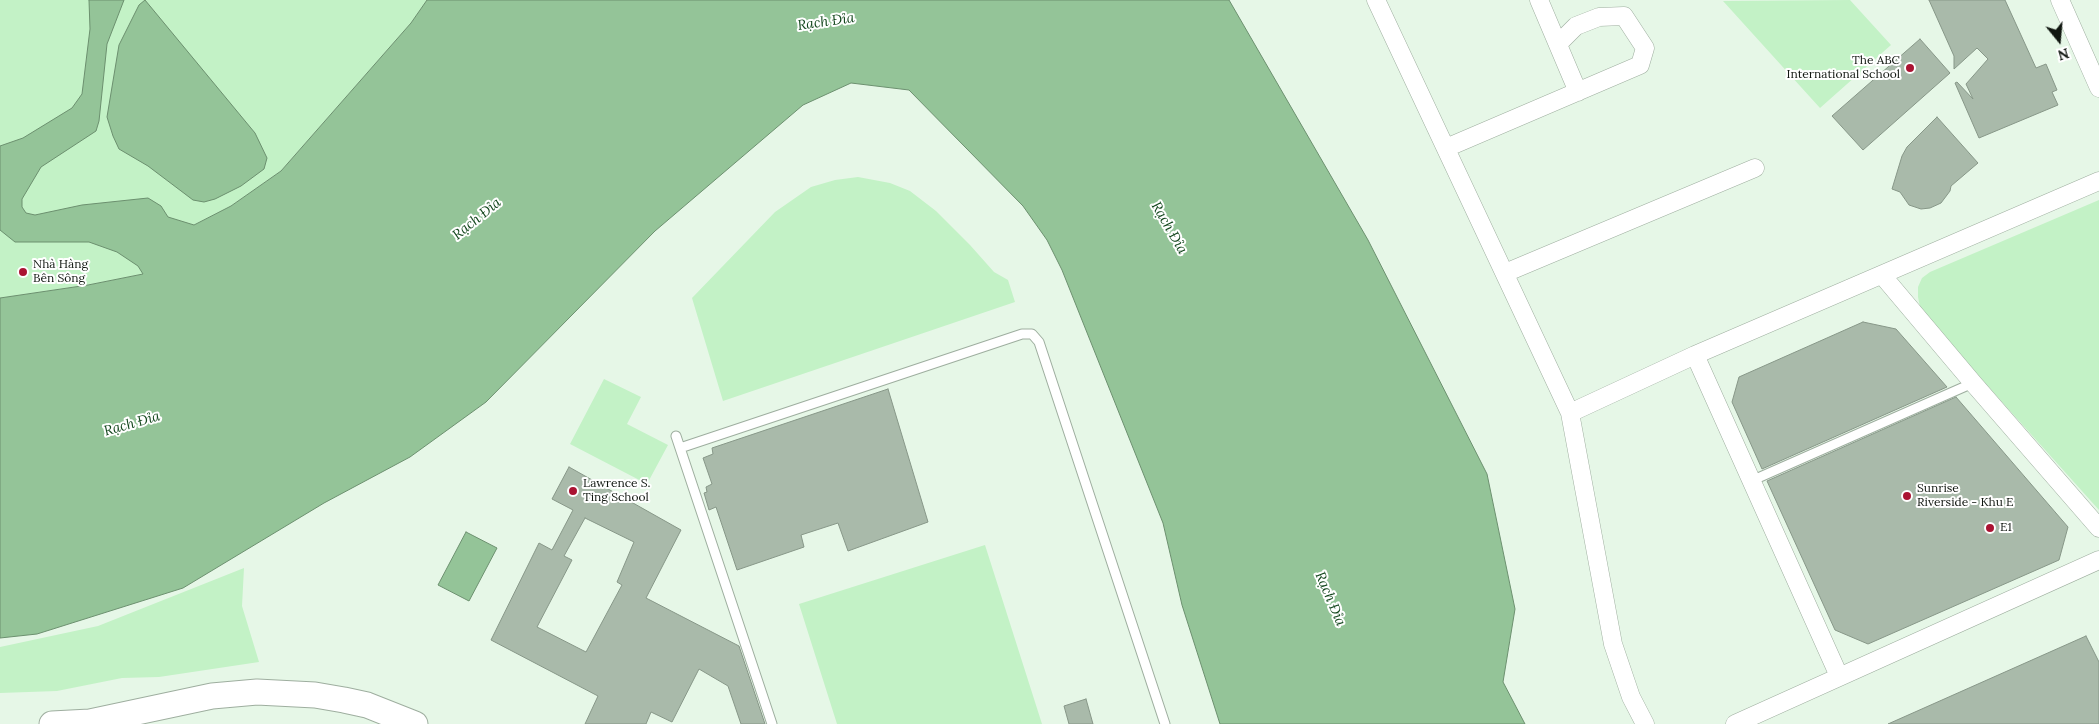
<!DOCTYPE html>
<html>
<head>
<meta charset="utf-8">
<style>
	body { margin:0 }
	#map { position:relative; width:2099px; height:724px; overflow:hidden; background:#e6f7e7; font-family:Lora,serif }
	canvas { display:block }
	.north { position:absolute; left:2034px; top:15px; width:50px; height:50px; -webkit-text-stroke:4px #fff; paint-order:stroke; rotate:163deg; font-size:14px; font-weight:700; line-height:20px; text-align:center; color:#101610 }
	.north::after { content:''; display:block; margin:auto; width:18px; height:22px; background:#101610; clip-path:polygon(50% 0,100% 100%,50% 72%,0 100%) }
</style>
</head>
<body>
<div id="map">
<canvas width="2099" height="724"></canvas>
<div class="north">N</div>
</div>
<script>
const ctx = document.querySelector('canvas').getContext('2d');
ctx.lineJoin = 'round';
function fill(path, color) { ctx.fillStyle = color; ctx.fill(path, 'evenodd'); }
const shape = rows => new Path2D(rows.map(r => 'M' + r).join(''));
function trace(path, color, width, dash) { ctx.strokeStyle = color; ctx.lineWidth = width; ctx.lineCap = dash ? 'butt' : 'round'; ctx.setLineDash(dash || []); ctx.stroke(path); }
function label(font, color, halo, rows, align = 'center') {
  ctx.font = font + ' Lora,serif'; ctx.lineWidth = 4; ctx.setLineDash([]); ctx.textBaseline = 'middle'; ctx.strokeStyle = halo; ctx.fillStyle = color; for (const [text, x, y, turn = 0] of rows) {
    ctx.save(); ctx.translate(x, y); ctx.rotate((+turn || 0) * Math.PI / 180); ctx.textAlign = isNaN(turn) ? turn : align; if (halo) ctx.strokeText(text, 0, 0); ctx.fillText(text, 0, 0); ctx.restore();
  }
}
fill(shape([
	[0,0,427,0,411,23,281,171,231,206,194,225,143,274,88,285,0,298],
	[1850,0,1891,45,1820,108,1723,1],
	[858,177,890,183,910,191,936,211,970,245,994,272,1008,280,1015,302,723,401,692,298,775,212,811,187,835,180],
	[2099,200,2099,510,1924,315,1920,307,1918,297,1918,287,1922,278,1930,272],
	[604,379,641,397,627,424,668,445,647,484,570,444],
	[985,545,1042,724,837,724,799,604],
	[244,568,242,606,259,662,159,677,122,678,57,691,0,693,0,647,98,626]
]), '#c3f2c6');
const water = shape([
	[89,0,124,0,107,44,99,121,96,131,41,167,22,199,22,207,26,213,35,215,82,205,148,198,161,206,168,217,194,225,231,206,281,171,411,23,427,0,1229,0,1368,240,1487,474,1515,609,1503,682,1525,724,1220,724,1182,605,1163,523,1062,270,1047,240,1023,206,909,90,851,83,803,105,655,231,486,402,410,457,324,503,183,588,37,634,0,638,0,298,88,285,143,274,138,266,117,252,89,242,15,242,0,230,0,146,23,138,72,108,82,94,90,29,89,0],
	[145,0,255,133,267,158,264,169,241,186,215,199,204,202,193,200,148,166,119,149,113,136,107,117,119,45,139,5,145,0],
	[466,532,497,548,469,601,438,585,466,532]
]);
fill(water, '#94c498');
trace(water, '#6c906f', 1);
const building = shape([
	[1929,0,2005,0,2036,68,2046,64,2057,90,2052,92,2058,105,1979,138,1955,83,1957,82,1973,99,1966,84,1988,59,1977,48,1954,69,1954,56,1929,0],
	[1920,39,1950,73,1863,150,1832,116,1920,39],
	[1937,117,1978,163,1951,186,1950,191,1941,203,1930,208,1921,209,1909,205,1900,192,1892,189,1902,156,1907,147,1937,117],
	[1863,322,1896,329,1947,387,1762,469,1732,402,1739,377,1863,322],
	[888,389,928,522,848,551,838,523,801,535,804,547,737,570,716,507,709,510,704,493,707,492,706,487,712,484,703,458,713,454,712,448,888,389],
	[1956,397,2068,527,2059,560,1868,644,1835,630,1767,481,1956,397],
	[569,467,681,530,646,598,739,646,765,724,741,724,728,686,699,669,672,722,651,712,646,724,585,724,598,696,491,640,539,543,552,550,573,510,552,499,569,467],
	[585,518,634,542,617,582,622,585,586,652,537,627,572,560,564,556,585,518],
	[2086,636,2099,662,2099,724,1888,724,2086,636],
	[1086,699,1093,724,1069,724,1064,706,1086,699]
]);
fill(building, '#a9baaa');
trace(building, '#879788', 1);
const lane = shape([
	[676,436,772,724],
	[680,448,1022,334,1032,334,1039,342,1165,724],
	[1751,481,1973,383]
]);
const street = shape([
	[1376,0,1570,413,1613,644,1631,697,1645,724],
	[1539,0,1578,92],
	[2060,0,2099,88],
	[1446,148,1640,65,1645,48,1624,16,1599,17,1576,26,1558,44],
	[1505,273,1755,168],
	[1882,275,1973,383,2099,528],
	[1695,355,1839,676],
	[1570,413,1695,355,2099,181],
	[1735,724,2099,560]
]);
const secondary = shape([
	[52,724,90,722,212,696,257,692,315,695,344,700,367,705,415,724]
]);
trace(lane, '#9eae9f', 11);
trace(street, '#9eae9f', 19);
trace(secondary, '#9eae9f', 27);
trace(lane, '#fff', 9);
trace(street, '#fff', 18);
trace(secondary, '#fff', 25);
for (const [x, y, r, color] of [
	[1910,68,5,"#aa1332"],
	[23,272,5,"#aa1332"],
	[573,491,5,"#aa1332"],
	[1907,496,5,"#aa1332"],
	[1990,528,5,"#aa1332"]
]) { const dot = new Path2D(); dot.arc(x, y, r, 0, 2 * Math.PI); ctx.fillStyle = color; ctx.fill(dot); trace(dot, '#fff', 2); }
label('12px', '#101610', '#fff', [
	["The ABC",1900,61,"right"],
	["International School",1900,75,"right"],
	["Nhà Hàng",33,265],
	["Bên Sông",33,279],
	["Lawrence S.",583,484],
	["Ting School",583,498],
	["Sunrise",1917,489],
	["Riverside - Khu E",1917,503],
	["E1",2000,528]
], 'left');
label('italic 14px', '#12461c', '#fff', [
	["Rạch Đỉa",826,22,-8],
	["Rạch Đỉa",477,219,-39],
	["Rạch Đỉa",1169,228,60],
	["Rạch Đỉa",132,424,-16],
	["Rạch Đỉa",1330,599,67]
]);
</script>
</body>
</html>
